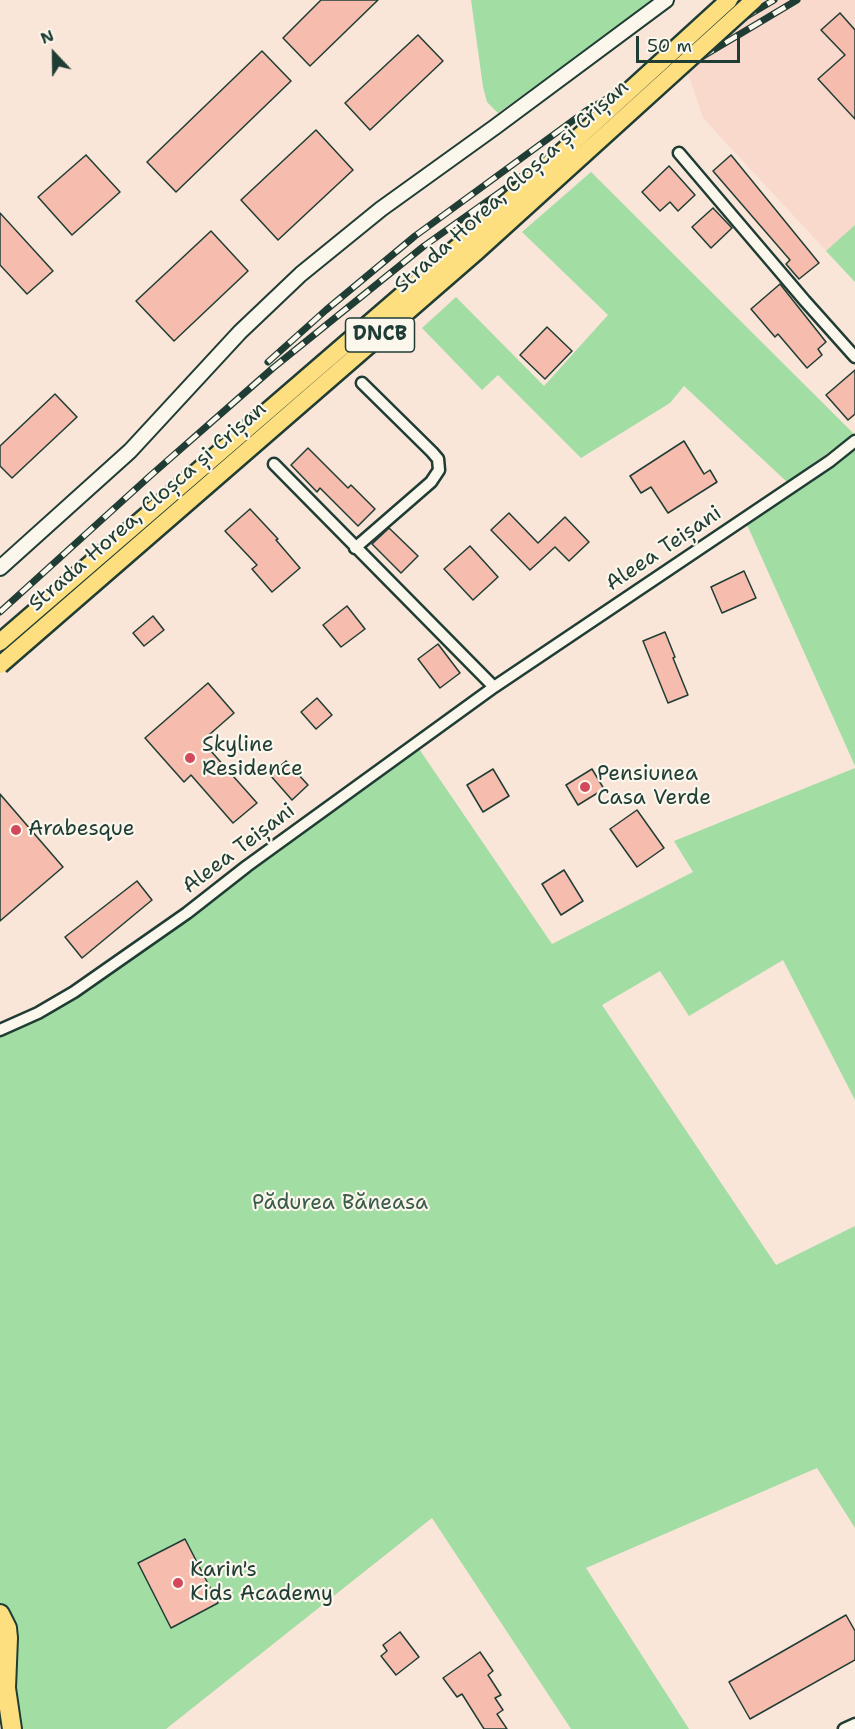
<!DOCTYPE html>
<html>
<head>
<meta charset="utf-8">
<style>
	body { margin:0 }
	#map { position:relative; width:855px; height:1729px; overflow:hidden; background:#fae5d9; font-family:"Shantell Sans",sans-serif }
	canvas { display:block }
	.north { position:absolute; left:24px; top:24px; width:60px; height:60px; -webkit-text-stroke:4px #fbf7ec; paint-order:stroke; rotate:338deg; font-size:16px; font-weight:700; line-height:24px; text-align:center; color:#1f3d34 }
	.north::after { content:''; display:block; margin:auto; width:21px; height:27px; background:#1f3d34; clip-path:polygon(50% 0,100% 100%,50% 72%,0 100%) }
	.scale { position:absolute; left:636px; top:36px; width:104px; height:27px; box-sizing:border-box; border:3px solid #1f3d34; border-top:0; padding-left:8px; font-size:18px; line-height:21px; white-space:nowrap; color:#1f3d34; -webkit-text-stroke:4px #fbf7ec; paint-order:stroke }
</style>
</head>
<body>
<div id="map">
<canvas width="855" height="1729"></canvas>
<div class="north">N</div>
<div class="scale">50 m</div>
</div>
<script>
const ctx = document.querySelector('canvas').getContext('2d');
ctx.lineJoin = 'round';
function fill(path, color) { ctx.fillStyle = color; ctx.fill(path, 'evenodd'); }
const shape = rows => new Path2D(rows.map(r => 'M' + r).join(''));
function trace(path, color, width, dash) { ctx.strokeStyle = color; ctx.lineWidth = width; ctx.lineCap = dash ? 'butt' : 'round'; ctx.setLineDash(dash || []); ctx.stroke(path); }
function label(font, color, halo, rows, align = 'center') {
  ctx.font = font + ' "Shantell Sans",sans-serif'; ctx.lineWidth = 4.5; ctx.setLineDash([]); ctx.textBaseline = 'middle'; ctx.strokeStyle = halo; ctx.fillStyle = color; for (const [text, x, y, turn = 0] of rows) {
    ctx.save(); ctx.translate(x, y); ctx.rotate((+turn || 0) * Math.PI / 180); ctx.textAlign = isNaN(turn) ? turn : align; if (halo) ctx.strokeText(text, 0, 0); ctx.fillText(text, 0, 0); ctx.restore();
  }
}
fill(shape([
	[722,0,855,0,855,282,703,118,684,62]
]), '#f9d9cc');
fill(shape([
	[471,0,658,0,498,113,487,102,483,87],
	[591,172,854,434,787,482,684,386,670,403,581,458,498,375,482,390,422,328,456,297,544,386,608,315,522,232],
	[855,225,855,282,826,251],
	[855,441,855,766,744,518],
	[415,743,552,944,693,872,674,841,855,768,855,1100,783,960,689,1016,660,971,602,1005,776,1265,855,1226,855,1528,817,1468,586,1568,689,1729,571,1729,432,1518,166,1729,12,1729,0,1614,0,1030,38,1013]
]), '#a2dda4');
const building = shape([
	[321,0,378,0,310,66,283,38,321,0],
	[840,13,855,30,855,119,818,79,845,55,821,30,840,13],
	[418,35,443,61,370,130,345,103,418,35],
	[262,51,291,81,176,192,147,162,262,51],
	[316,130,353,170,278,240,241,200,316,130],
	[86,155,120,192,72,235,38,197,86,155],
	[731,155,819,263,799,279,786,264,790,260,713,171,731,155],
	[669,166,695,195,678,211,670,202,660,211,642,192,669,166],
	[713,208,732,228,711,248,692,227,713,208],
	[0,213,53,271,27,294,0,265,0,213],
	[211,231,248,271,174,341,136,301,211,231],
	[780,284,826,342,818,349,822,355,807,368,778,334,775,337,751,309,780,284],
	[547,327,572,351,545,379,520,355,547,327],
	[855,370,855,414,848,420,826,395,855,370],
	[55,394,77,417,12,478,0,466,0,446,55,394],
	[684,441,704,474,710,470,717,482,668,513,651,487,641,493,630,476,684,441],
	[308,448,348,488,351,485,375,509,358,526,320,488,317,492,291,465,308,448],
	[250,509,278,539,276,540,300,568,272,592,252,569,257,565,225,531,250,509],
	[509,513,538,543,565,517,589,542,569,561,555,547,530,570,491,530,509,513],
	[389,528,418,556,401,573,372,544,389,528],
	[470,546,498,577,473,600,444,569,470,546],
	[744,571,756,598,722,613,711,587,744,571],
	[347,606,365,629,341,647,323,625,347,606],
	[153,616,164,630,144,646,133,633,153,616],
	[665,632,675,657,673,658,688,695,668,703,643,641,665,632],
	[438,644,460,673,440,688,418,659,438,644],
	[208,683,234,713,202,741,257,803,233,823,191,775,184,782,145,738,208,683],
	[317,698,332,715,316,729,301,712,317,698],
	[286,761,308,785,292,800,270,775,286,761],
	[493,769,509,796,483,812,467,785,493,769],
	[592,769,604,789,578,805,566,785,592,769],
	[0,794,63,867,0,921,0,794],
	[637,810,664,848,637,867,610,829,637,810],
	[564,870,583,901,561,915,542,884,564,870],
	[137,881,152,900,82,958,65,937,137,881],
	[185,1539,218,1603,171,1628,138,1563,185,1539],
	[846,1615,855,1631,855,1660,750,1719,729,1682,846,1615],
	[400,1632,419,1657,396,1675,381,1656,387,1651,383,1645,400,1632],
	[480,1652,493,1671,488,1675,501,1695,495,1698,503,1710,497,1714,507,1729,484,1729,462,1694,457,1697,443,1678,480,1652]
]);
fill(building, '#f6bcae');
trace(building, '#1f3d34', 1.5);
const minor = shape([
	[679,153,805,301,855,357],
	[274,464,494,687],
	[355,548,431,482,439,470,438,459,432,452,362,383],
	[0,1030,38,1013,74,992,187,913,247,866,494,687,830,461,855,441],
	[844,1729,855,1724]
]);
const tertiary = shape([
	[0,568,130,451,240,332,301,274,381,209,495,127,666,0]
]);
const trunk = shape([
	[0,1614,7,1628,8,1638,6,1688,12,1729]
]);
trace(minor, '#1f3d34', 15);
trace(tertiary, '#1f3d34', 18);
trace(trunk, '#1f3d34', 22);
trace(minor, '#fbf7ec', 10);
trace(tertiary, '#fbf7ec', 14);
trace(trunk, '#fddf80', 18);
const rail = shape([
	[268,362,326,310,415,236,586,111,774,0],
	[0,612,150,476,273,368,424,246,510,185,591,123,797,0]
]);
trace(rail, '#1f3d34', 7);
trace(rail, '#fbf7ec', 4.5, [14]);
const primaryBridge = shape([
	[0,642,466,240,729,0],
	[0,665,476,252,754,0]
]);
trace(primaryBridge, '#1f3d34', 21, []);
trace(primaryBridge, '#fddf80', 16);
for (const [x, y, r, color] of [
	[190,758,6,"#d1495b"],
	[585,787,6,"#d1495b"],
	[16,830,6,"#d1495b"],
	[178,1583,6,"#d1495b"]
]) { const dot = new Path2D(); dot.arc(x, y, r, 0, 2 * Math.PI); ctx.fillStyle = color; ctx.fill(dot); trace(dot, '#fbf7ec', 2); }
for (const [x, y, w] of [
	[380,335,69]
]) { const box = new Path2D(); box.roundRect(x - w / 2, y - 17, w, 34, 4.5); ctx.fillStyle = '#fbf7ec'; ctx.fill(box); trace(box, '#1f3d34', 1.5); }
label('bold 20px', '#1f3d34', null, [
	["DNCB",380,335]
]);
label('21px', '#1f3d34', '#fbf7ec', [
	["Strada Horea, Cloșca și Crișan",512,187,-42],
	["Strada Horea, Cloșca și Crișan",148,507,-41],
	["Aleea Teișani",664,549,-34],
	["Aleea Teișani",239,849,-37]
]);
label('21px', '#1f3d34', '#fbf7ec', [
	["Skyline",202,746],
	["Residence",202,770],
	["Pensiunea",597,775],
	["Casa Verde",597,799],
	["Arabesque",28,830],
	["Karin's",190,1571],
	["Kids Academy",190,1595]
], 'left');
label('21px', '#395d4a', '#fbf7ec', [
	["Pădurea Băneasa",340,1204]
]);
</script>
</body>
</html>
